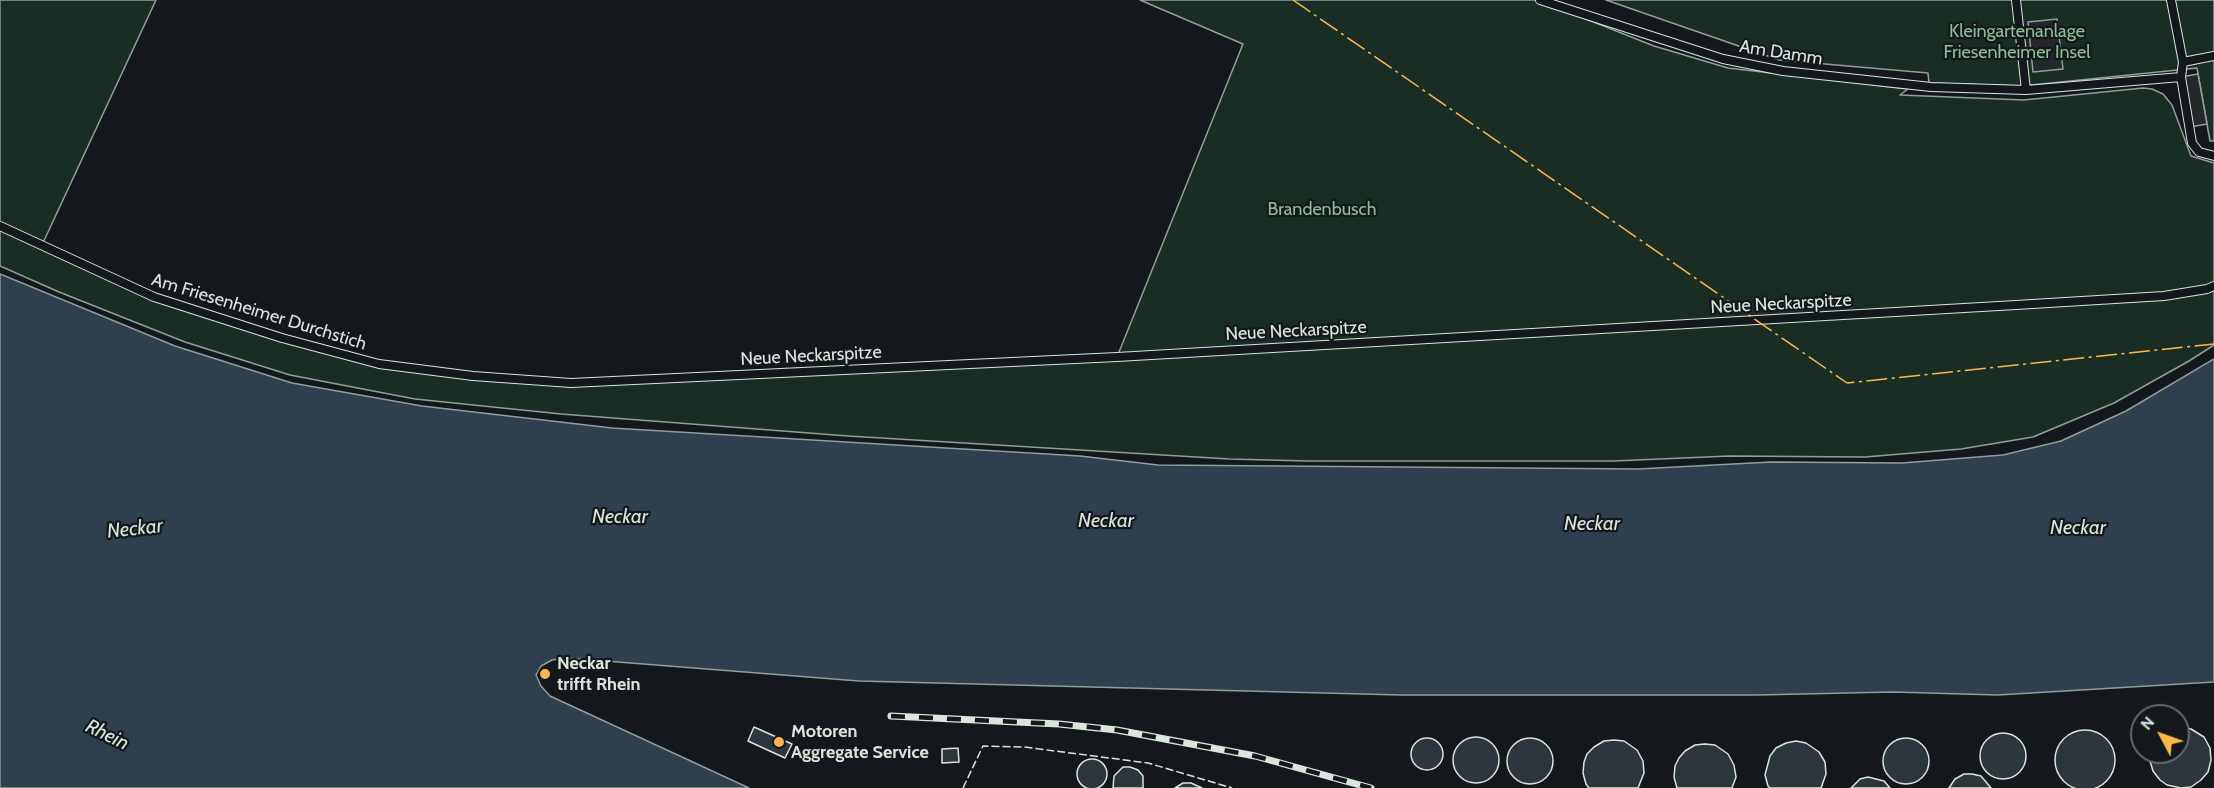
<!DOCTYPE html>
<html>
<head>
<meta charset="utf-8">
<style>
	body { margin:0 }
	#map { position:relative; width:2214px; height:788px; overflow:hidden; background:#14181c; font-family:Cabin,sans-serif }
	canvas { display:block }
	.north { position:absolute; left:2130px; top:704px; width:60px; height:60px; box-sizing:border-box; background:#14181c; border:2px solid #626a69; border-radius:50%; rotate:311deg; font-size:16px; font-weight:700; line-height:24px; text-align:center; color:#d8e6dc }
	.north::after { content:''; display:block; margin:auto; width:21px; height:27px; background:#ffb74d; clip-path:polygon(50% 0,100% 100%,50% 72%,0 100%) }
</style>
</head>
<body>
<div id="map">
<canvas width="2214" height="788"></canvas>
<div class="north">N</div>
</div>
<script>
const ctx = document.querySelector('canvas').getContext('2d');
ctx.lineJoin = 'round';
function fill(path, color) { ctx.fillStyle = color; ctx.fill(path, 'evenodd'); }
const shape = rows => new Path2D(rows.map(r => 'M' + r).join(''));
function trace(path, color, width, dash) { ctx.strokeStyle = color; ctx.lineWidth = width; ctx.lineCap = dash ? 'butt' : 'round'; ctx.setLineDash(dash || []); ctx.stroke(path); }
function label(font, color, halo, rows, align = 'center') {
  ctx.font = font + ' Cabin,sans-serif'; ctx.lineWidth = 4.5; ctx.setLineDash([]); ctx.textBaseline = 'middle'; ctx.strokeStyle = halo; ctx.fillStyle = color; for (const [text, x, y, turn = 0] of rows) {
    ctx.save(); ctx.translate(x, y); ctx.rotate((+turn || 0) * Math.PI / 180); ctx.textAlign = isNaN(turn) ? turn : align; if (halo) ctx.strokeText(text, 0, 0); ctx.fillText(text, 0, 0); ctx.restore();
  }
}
const green = shape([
	[0,0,156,0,42,245,154,297,379,364,571,383,1117,357,1243,44,1140,0,1538,0,1654,46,1728,68,1908,89,1900,95,2024,100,2143,88,2152,89,2163,94,2172,105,2191,156,2214,163,2214,345,2189,361,2114,403,2033,437,1961,449,1865,457,1730,456,1613,461,1307,461,1229,459,848,436,561,414,415,399,290,375,185,342,59,292,0,266,0,0],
	[1606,0,2214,0,2214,141,2210,141,2197,68,2022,86,1929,83,1928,73,1779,60,1606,0]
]);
fill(green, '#1a2d24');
trace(green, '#939e99', 1.5);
const parking = shape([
	[2057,19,2063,69,2033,72,2028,22,2057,19],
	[2198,74,2207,124,2190,127,2181,77,2198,74]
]);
fill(parking, '#24282b');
trace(parking, '#939e99', 1.5);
const water = shape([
	[0,274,175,346,292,383,422,406,612,428,1080,456,1158,465,1638,469,1771,462,1902,463,2003,455,2061,441,2126,411,2214,359,2214,682,1998,695,1893,692,1757,695,1401,695,859,681,567,658,552,660,541,666,536,675,541,686,550,696,749,788,0,788,0,274]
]);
fill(water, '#2f3f4d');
trace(water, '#939e99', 1.5);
const building = shape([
	[754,727,792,744,785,758,748,741,754,727],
	[2178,727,2191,729,2204,737,2210,748,2211,760,2208,772,2201,780,2191,787,2181,788,2167,785,2160,780,2153,771,2150,761,2151,752,2178,752,2178,727],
	'2055 760a30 30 0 1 1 60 0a30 30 0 1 1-60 0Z',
	'1980 756a23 23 0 1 1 46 0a23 23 0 1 1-46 0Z',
	'1453 760a23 23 0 1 1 46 0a23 23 0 1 1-46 0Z',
	'1411 754a16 16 0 1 1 32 0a16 16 0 1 1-32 0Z',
	'1883 761a23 23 0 1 1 46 0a23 23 0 1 1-46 0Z',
	'1507 761a23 23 0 1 1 46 0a23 23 0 1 1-46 0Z',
	[1614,740,1624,741,1637,750,1643,761,1644,773,1638,788,1589,788,1586,784,1583,773,1584,762,1587,754,1594,747,1604,741,1614,740],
	[1796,741,1806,743,1819,752,1825,762,1826,774,1821,788,1770,788,1768,786,1765,775,1770,756,1776,748,1786,743,1796,741],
	[1705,744,1715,745,1728,754,1734,765,1736,777,1732,788,1677,788,1674,777,1675,766,1679,758,1685,751,1695,745,1705,744],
	[958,748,959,762,942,763,942,749,958,748],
	'1077 774a15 15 0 1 1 30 0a15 15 0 1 1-30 0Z',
	[1123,767,1130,767,1138,770,1143,776,1143,788,1113,788,1114,776,1123,767],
	[1964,774,1972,774,1981,776,1991,788,1949,788,1955,779,1964,774],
	[1868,777,1884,781,1890,788,1851,788,1860,779,1868,777],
	[1183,783,1191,783,1202,788,1175,788,1183,783]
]);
fill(building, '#2c363c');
trace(building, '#d8e6dc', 1.5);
const lane = shape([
	[1540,0,1723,59,1783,71,1931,87,2026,90],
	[2016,0,2026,90,2181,77],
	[2171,0,2183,62,2181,77,2192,143,2199,152,2214,156],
	[2183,62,2214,56],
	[0,226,154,297,282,338,379,364,473,376,571,383,1117,357,2016,305,2164,296,2207,289,2214,286]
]);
trace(lane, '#d8e6dc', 10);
trace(lane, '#14181c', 8);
const rail = shape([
	[891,716,1059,724,1117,730,1255,756,1371,788]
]);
trace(rail, '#d8e6dc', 7);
trace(rail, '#14181c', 4.5, [14]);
trace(shape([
	[963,788,983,746,1024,747,1148,763,1232,788]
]), '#d8e6dc', 1.5, [8, 3]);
trace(shape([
	[1293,0,1847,383,2214,344]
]), '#ffb74d', 1.5, [21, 4.5, 3, 4.5]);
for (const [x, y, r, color] of [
	[545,674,6,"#ffb74d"],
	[779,742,6,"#ffb74d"]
]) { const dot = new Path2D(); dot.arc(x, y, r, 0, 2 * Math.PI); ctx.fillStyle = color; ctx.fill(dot); trace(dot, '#14181c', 2); }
label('18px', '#8ac095', '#14181c', [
	["Kleingartenanlage",2017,32],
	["Friesenheimer Insel",2017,53],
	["Brandenbusch",1322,210]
]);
label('18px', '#d8e6dc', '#14181c', [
	["Am Damm",1781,53,9],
	["Neue Neckarspitze",1781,304,-3],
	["Am Friesenheimer Durchstich",259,312,17],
	["Neue Neckarspitze",1296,331,-3],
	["Neue Neckarspitze",811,356,-3]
]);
label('bold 18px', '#d8e6dc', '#14181c', [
	["Neckar",557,664],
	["trifft Rhein",557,685],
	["Motoren",791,732],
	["Aggregate Service",791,753]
], 'left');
label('italic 20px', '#d8e6dc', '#14181c', [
	["Neckar",620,517],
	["Neckar",1106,521],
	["Neckar",1592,524],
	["Neckar",2078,528],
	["Neckar",135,529,-6],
	["Rhein",107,735,26]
]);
</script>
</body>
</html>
